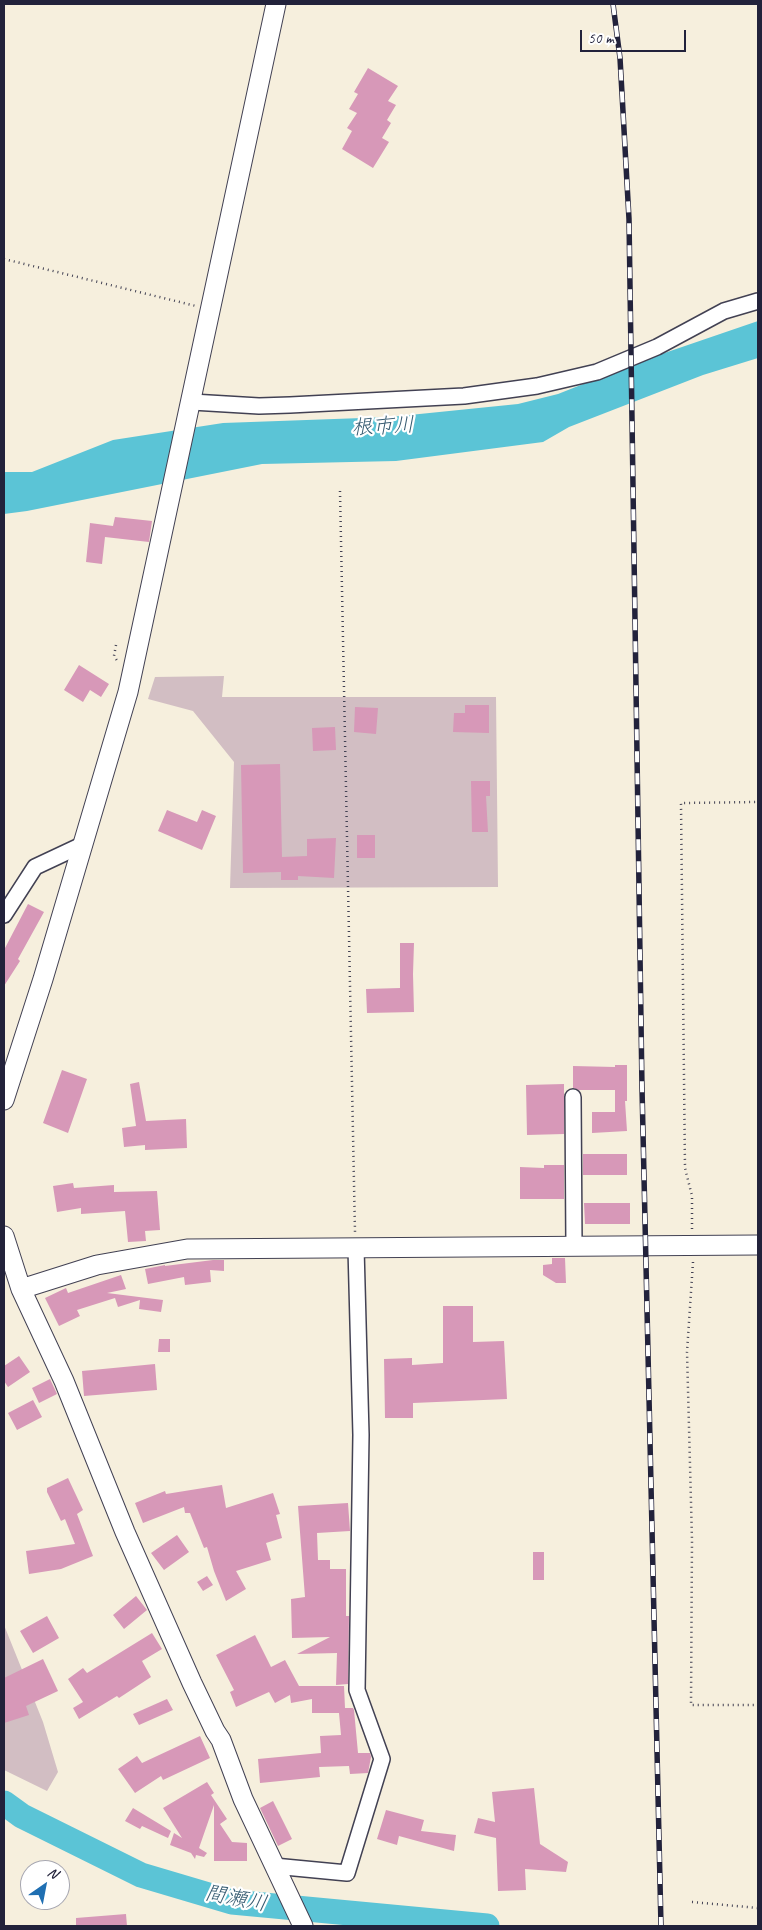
<!DOCTYPE html>
<html>
<head>
<meta charset="utf-8">
<style>
	body { margin:0 }
	#map { position:relative; width:762px; height:1930px; overflow:hidden; background:#f6efdd; font-family:Caveat,sans-serif }
	canvas { display:block }
	.frame { position:absolute; inset:0; border:5px solid #22223b; pointer-events:none }
	.north { position:absolute; left:20px; top:1860px; width:50px; height:50px; box-sizing:border-box; background:#fff; border:1px solid #a7a7b1; border-radius:50%; rotate:33deg; font-size:14px; font-weight:700; line-height:20px; text-align:center; color:#22223b }
	.north::after { content:''; display:block; margin:auto; width:18px; height:22px; background:#1f6fb2; clip-path:polygon(50% 0,100% 100%,50% 72%,0 100%) }
	.scale { position:absolute; left:580px; top:30px; width:106px; height:22px; box-sizing:border-box; border:2px solid #22223b; border-top:0; padding-left:6px; font-size:15px; line-height:18px; white-space:nowrap; color:#22223b; -webkit-text-stroke:4px #fff; paint-order:stroke }
</style>
</head>
<body>
<div id="map">
<canvas width="762" height="1930"></canvas>
<div class="frame"></div>
<div class="north">N</div>
<div class="scale">50 m</div>
</div>
<script>
const ctx = document.querySelector('canvas').getContext('2d');
ctx.lineJoin = 'round';
function fill(path, color) { ctx.fillStyle = color; ctx.fill(path, 'evenodd'); }
const shape = rows => new Path2D(rows.map(r => 'M' + r).join(''));
function trace(path, color, width, dash) { ctx.strokeStyle = color; ctx.lineWidth = width; ctx.lineCap = dash ? 'butt' : 'round'; ctx.setLineDash(dash || []); ctx.stroke(path); }
function label(font, color, halo, rows, align = 'center') {
  ctx.font = font + ' Caveat,"Klee One",sans-serif'; ctx.lineWidth = 4.5; ctx.setLineDash([]); ctx.textBaseline = 'middle'; ctx.strokeStyle = halo; ctx.fillStyle = color; for (const [text, x, y, turn = 0] of rows) {
    ctx.save(); ctx.translate(x, y); ctx.rotate((+turn || 0) * Math.PI / 180); ctx.textAlign = isNaN(turn) ? turn : align; if (halo) ctx.strokeText(text, 0, 0); ctx.fillText(text, 0, 0); ctx.restore();
  }
}
fill(shape([
	[224,676,222,697,496,697,498,887,230,888,234,762,193,711,148,699,155,677],
	[4,1625,43,1722,58,1772,47,1791,4,1770]
]), '#d2bec3');
fill(shape([
	[758,321,758,358,703,375,569,427,543,442,396,461,262,464,27,511,4,514,4,472,32,472,113,440,223,423,390,417,518,404,558,394,644,360]
]), '#5bc4d6');
trace(shape([
	[4,1803,22,1816,141,1875,232,1902,487,1926]
]), '#5bc4d6', 25);
fill(shape([
	[368,68,398,86,388,101,396,105,387,120,391,123,382,138,389,142,373,168,342,149,352,131,347,128,357,113,349,109,358,94,354,92],
	[115,517,152,521,149,542,105,537,102,564,86,562,90,523,113,526],
	[79,665,109,684,101,697,90,690,83,702,64,690],
	[465,705,489,705,489,733,453,732,454,713,465,713],
	[355,707,378,708,376,734,354,732],
	[335,727,336,750,313,751,312,728],
	[280,764,282,857,307,856,307,839,336,838,334,878,298,876,298,880,281,880,281,872,243,873,241,765],
	[471,781,490,781,490,796,486,796,488,832,472,832],
	[167,810,197,822,202,810,216,816,202,850,158,831],
	[357,835,375,835,375,858,357,858],
	[28,904,44,912,18,959,20,961,4,986,4,950],
	[400,943,414,943,413,974,414,1012,367,1013,366,989,400,988],
	[615,1065,627,1065,627,1101,625,1101,627,1131,592,1133,592,1112,615,1112,615,1090,578,1090,573,1088,573,1066,615,1067],
	[62,1070,87,1079,68,1133,43,1123],
	[139,1082,146,1121,186,1119,187,1148,145,1150,145,1145,124,1147,122,1128,136,1126,130,1084],
	[564,1084,564,1134,527,1135,526,1085],
	[583,1154,627,1154,627,1175,583,1175],
	[544,1165,564,1165,564,1199,520,1199,520,1167,544,1168],
	[73,1183,74,1188,114,1185,114,1192,157,1191,160,1230,145,1231,146,1241,128,1242,125,1211,81,1214,81,1208,57,1212,53,1186],
	[584,1203,630,1203,630,1224,585,1224],
	[552,1258,565,1258,566,1283,556,1283,543,1275,543,1265,552,1264],
	[213,1260,224,1260,224,1271,210,1270,211,1282,185,1285,184,1277,148,1284,145,1269,165,1265,165,1266],
	[121,1275,126,1289,107,1293,163,1300,161,1312,139,1309,140,1300,118,1307,115,1298,77,1310,80,1316,59,1326,45,1298,66,1288,68,1293],
	[443,1306,473,1306,473,1342,504,1341,507,1399,413,1403,413,1418,385,1418,384,1359,412,1358,412,1365,443,1363],
	[159,1339,170,1339,170,1352,158,1352],
	[19,1356,30,1372,8,1387,4,1381,4,1366],
	[155,1364,157,1390,84,1396,82,1371],
	[50,1379,57,1394,39,1403,32,1388],
	[33,1400,42,1417,17,1430,8,1413],
	[68,1478,83,1510,77,1514,93,1556,61,1569,29,1574,26,1551,75,1544,65,1519,61,1521,47,1492,47,1488],
	[222,1485,226,1508,273,1493,280,1514,276,1515,282,1538,266,1543,271,1560,236,1571,246,1589,226,1601,214,1571,207,1547,204,1548,190,1513,185,1513,184,1507,143,1523,135,1503,165,1491,166,1494],
	[348,1503,350,1531,317,1533,318,1560,330,1560,330,1569,346,1569,346,1616,349,1616,348,1684,336,1685,337,1653,297,1654,330,1637,292,1638,291,1599,305,1597,298,1506],
	[177,1535,189,1552,164,1570,151,1553],
	[533,1552,544,1552,544,1580,533,1580],
	[207,1576,213,1585,203,1591,197,1582],
	[136,1596,147,1610,124,1629,113,1615],
	[47,1616,59,1638,33,1653,20,1631],
	[152,1633,162,1649,142,1661,151,1677,119,1698,117,1696,79,1719,73,1708,83,1702,68,1679,83,1668,87,1673],
	[255,1635,271,1667,285,1660,299,1686,344,1686,345,1708,353,1708,354,1710,358,1753,370,1753,371,1757,368,1773,350,1774,349,1766,319,1767,320,1777,260,1783,258,1759,321,1753,320,1736,341,1735,339,1713,312,1713,312,1699,291,1703,290,1695,275,1703,269,1692,236,1707,230,1692,234,1690,216,1655],
	[43,1659,58,1691,26,1706,29,1715,4,1723,4,1678],
	[167,1699,173,1710,139,1725,133,1714],
	[200,1736,210,1758,163,1780,161,1776,135,1793,118,1769,137,1756,142,1763],
	[207,1782,214,1793,211,1795,227,1819,220,1824,232,1842,247,1843,247,1861,214,1861,214,1805,199,1848,207,1853,204,1857,196,1855,195,1859,191,1853,170,1845,174,1833,182,1838,163,1808],
	[534,1788,540,1844,568,1862,566,1872,525,1869,526,1890,498,1891,496,1838,474,1833,478,1818,495,1822,492,1792],
	[273,1801,292,1839,278,1846,260,1808],
	[133,1808,171,1831,168,1838,142,1826,140,1829,125,1821],
	[386,1810,424,1820,421,1831,456,1835,454,1851,399,1836,397,1845,377,1839],
	[126,1914,127,1926,76,1926,76,1918]
]), '#d798b8');
const minor = shape([
	[192,402,259,406,290,405,464,396,537,386,597,372,657,347,724,311,758,301],
	[4,915,35,867,84,844],
	[573,1097,574,1247],
	[274,1866,347,1873,382,1759,357,1690,361,1435,356,1248]
]);
const tertiary = shape([
	[4,1100,43,979,128,692,276,4],
	[4,1236,21,1289,64,1381,125,1532,192,1683,215,1731,221,1740,243,1799,303,1926],
	[21,1289,97,1265,187,1249,758,1245]
]);
trace(minor, '#424153', 18);
trace(tertiary, '#424153', 21);
trace(shape([
	[4,259,196,306],
	[340,491,355,1232],
	[116,645,114,656,118,662],
	[692,1229,692,1196,685,1168,681,803,758,802],
	[693,1262,687,1352,692,1540,691,1705,758,1705],
	[692,1902,758,1908]
]), '#424153', 2.5, [1, 4]);
trace(minor, '#fff', 15);
trace(tertiary, '#fff', 19);
const rail = shape([
	[613,4,620,58,629,219,642,1088,661,1926]
]);
trace(rail, '#22223b', 5.5);
trace(rail, '#fff', 4, [11]);
label('italic 21px', '#365b71', '#fff', [
	["根市川",383,427,-3],
	["間瀬川",236,1899,11]
]);
</script>
</body>
</html>
